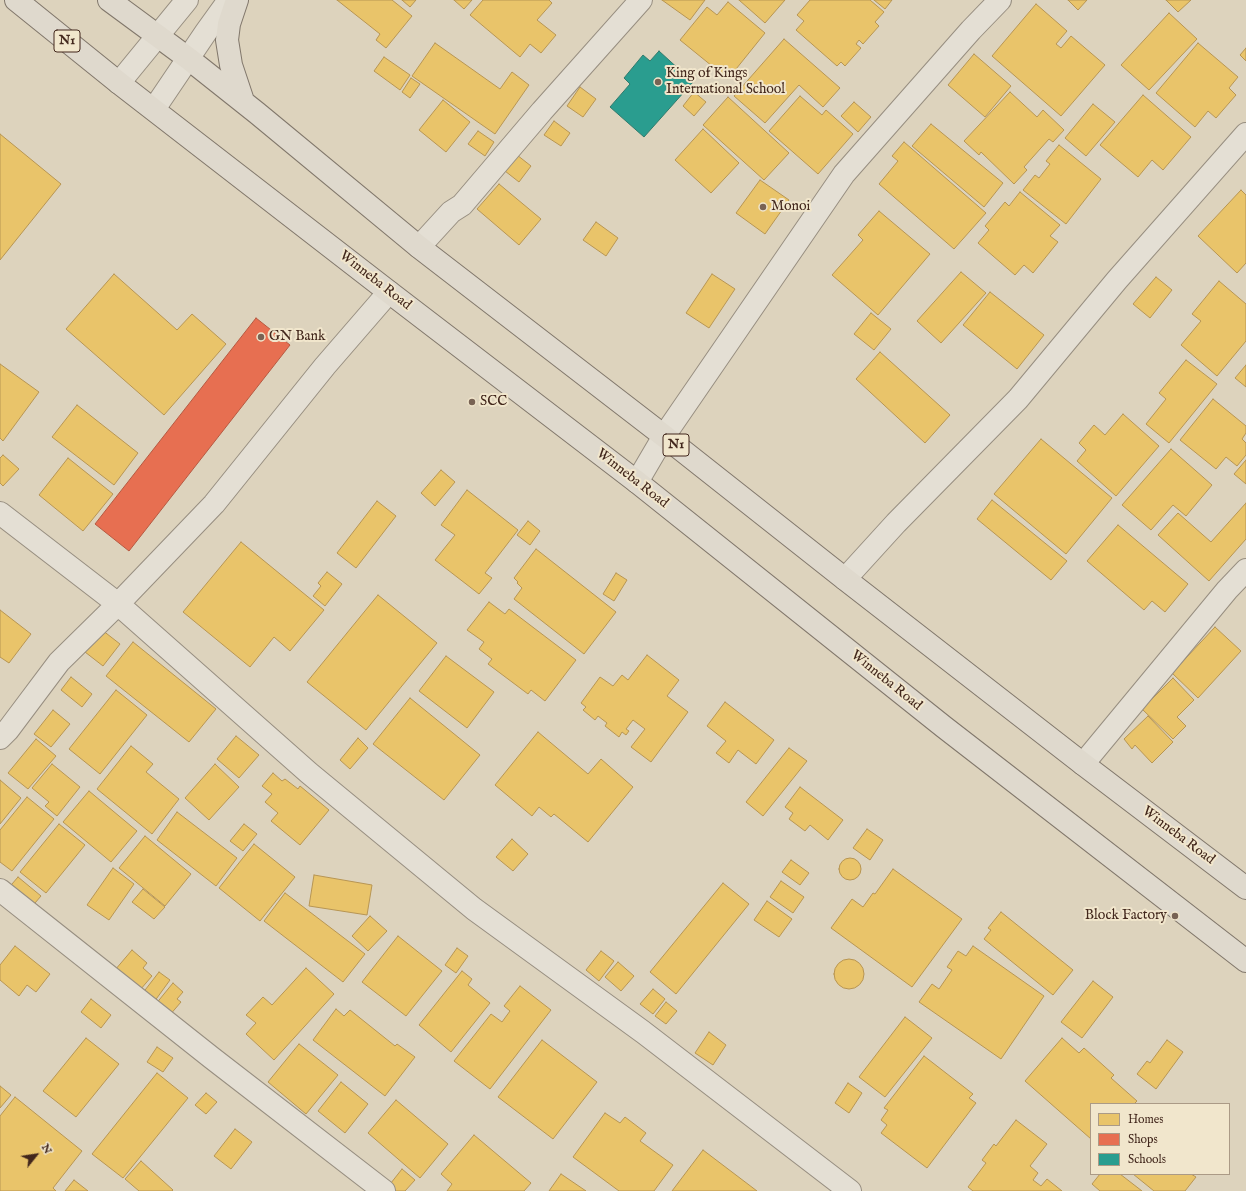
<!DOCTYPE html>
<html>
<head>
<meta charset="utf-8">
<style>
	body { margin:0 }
	#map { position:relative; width:1246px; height:1191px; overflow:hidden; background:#ddd3bd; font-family:"IM FELL English",serif }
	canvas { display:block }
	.legend { position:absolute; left:1090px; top:1103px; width:140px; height:72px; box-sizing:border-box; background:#f1e6cc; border:1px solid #ab9a86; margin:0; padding:5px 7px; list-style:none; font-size:12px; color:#42271c }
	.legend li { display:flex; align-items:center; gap:8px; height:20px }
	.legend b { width:20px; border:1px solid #ab9a86 }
	.north { position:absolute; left:16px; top:1135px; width:40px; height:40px; -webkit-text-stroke:3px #f1e6cc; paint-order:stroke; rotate:60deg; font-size:11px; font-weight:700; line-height:16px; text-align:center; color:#42271c }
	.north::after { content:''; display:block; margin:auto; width:14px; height:18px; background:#42271c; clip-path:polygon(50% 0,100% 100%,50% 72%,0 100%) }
</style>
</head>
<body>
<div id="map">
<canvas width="1246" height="1191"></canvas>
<ul class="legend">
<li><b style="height:11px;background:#e9c46a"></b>Homes</li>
<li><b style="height:11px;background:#e76f51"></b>Shops</li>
<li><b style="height:11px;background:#2a9d8f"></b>Schools</li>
</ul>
<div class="north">N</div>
</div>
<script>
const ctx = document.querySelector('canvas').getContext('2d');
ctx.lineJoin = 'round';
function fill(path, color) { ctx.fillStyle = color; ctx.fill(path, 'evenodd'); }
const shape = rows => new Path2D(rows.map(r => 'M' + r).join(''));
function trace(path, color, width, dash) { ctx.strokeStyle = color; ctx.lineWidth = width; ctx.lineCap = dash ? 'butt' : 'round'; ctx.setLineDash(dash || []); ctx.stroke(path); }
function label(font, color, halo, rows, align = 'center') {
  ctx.font = font + ' "IM FELL English",serif'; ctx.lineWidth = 4; ctx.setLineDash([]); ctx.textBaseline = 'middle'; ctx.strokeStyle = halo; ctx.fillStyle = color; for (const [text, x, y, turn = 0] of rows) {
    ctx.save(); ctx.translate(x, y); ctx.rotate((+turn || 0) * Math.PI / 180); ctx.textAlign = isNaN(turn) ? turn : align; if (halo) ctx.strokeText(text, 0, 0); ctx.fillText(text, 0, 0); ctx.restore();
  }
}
const homes = shape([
	[337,0,392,0,412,16,386,48,376,40,380,34,337,0],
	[402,0,416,0,410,7,402,0],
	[454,0,472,0,464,9,454,0],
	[483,0,549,0,552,3,537,20,556,35,541,53,530,44,520,57,470,15,483,0],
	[662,0,705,0,690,20,662,0],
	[739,0,785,0,765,23,739,0],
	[810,0,870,0,884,12,875,22,879,26,863,44,859,40,856,44,861,48,845,66,841,62,837,66,796,30,804,21,797,15,810,0],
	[874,0,892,0,885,9,874,0],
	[1068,0,1087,0,1078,10,1068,0],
	[1166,0,1191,0,1178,12,1166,0],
	[728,2,765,33,728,79,680,40,707,7,717,15,728,2],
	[1036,4,1067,31,1056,44,1061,48,1071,36,1105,65,1061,116,992,56,1036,4],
	[1169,13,1197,39,1149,90,1121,65,1169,13],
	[784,39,840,88,823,107,799,85,765,123,734,96,784,39],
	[435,43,500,89,512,72,529,85,495,134,412,76,435,43],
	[1198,43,1238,77,1229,88,1236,95,1216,118,1208,111,1195,127,1156,93,1198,43],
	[1246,48,1246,61,1240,55,1246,48],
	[974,54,1011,86,985,117,948,85,974,54],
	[384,57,410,75,400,90,374,71,384,57],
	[411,78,420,84,410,98,402,92,411,78],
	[580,87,596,99,583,117,567,106,580,87],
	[694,92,706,102,694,116,683,106,694,92],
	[1010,92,1037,117,1043,110,1064,130,1053,142,1049,139,1024,167,1027,170,1014,184,981,152,979,155,964,141,1010,92],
	[1143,95,1191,137,1163,170,1152,160,1138,177,1100,145,1143,95],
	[800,96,822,115,826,110,853,134,818,174,769,131,800,96],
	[728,97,789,153,764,180,703,125,728,97],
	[443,100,470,122,446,152,419,130,443,100],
	[854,102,871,117,858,132,841,116,854,102],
	[1093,104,1115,122,1086,156,1065,138,1093,104],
	[554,121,570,133,561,146,544,135,554,121],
	[931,124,1003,183,984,207,912,146,931,124],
	[703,129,739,163,711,193,675,160,703,129],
	[478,131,494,142,485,156,468,144,478,131],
	[0,134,61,184,0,260,0,134],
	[904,142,986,213,954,249,879,184,898,161,892,156,904,142],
	[1059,145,1101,179,1066,224,1023,190,1035,175,1039,178,1050,164,1046,161,1059,145],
	[517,155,531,166,519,182,505,171,517,155],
	[760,180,789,200,765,234,736,213,760,180],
	[499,184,541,219,519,245,477,209,499,184],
	[1241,190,1246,195,1246,263,1237,273,1198,236,1241,190],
	[1020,192,1060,225,1050,236,1058,242,1033,273,1024,265,1015,275,978,243,989,230,985,226,1005,202,1009,206,1020,192],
	[879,211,930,254,878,315,832,275,863,240,858,235,879,211],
	[596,222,618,238,606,256,583,240,596,222],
	[961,272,986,293,941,343,917,321,961,272],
	[114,274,177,330,192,314,226,344,164,415,66,329,114,274],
	[712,274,735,289,709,328,686,313,712,274],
	[1156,277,1172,290,1150,318,1133,304,1156,277],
	[1219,281,1246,304,1246,341,1217,376,1181,345,1201,321,1192,314,1219,281],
	[990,292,1044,335,1017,369,963,325,990,292],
	[871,313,891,329,874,350,854,334,871,313],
	[880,352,950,415,925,443,856,379,880,352],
	[1186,360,1217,384,1169,443,1146,424,1166,399,1159,393,1186,360],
	[0,364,39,392,3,441,0,438,0,364],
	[1246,365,1246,387,1235,378,1246,365],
	[1213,399,1246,426,1246,433,1242,439,1246,443,1246,455,1237,466,1226,457,1216,469,1180,440,1213,399],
	[77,405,138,453,114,485,52,437,77,405],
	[1123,414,1159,446,1116,496,1077,461,1086,450,1079,443,1094,425,1105,435,1123,414],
	[1041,439,1112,498,1066,554,994,494,1041,439],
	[1171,449,1212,485,1186,516,1173,505,1151,530,1122,505,1171,449],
	[3,455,19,469,3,486,0,483,0,458,3,455],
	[68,458,113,494,83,531,39,495,68,458],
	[1246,460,1246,484,1234,474,1246,460],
	[441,470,455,482,435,506,421,493,441,470],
	[467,490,518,530,485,573,492,578,479,594,435,560,455,535,441,525,467,490],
	[992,500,1067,561,1051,580,977,519,992,500],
	[377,501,396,516,356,568,337,553,377,501],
	[1246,503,1246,539,1209,581,1158,535,1178,513,1211,542,1246,503],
	[528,521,540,531,530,545,517,535,528,521],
	[1118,525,1188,584,1165,612,1152,601,1144,610,1087,561,1118,525],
	[241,542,324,610,290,651,274,637,250,667,183,612,241,542],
	[536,549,616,612,584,654,514,599,522,588,517,583,518,582,514,578,536,549],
	[327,572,342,584,325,606,313,596,321,586,318,583,327,572],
	[616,573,627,580,614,601,603,594,616,573],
	[378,595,437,643,366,730,307,682,378,595],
	[489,602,505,614,509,609,576,660,545,701,531,690,528,694,488,664,492,659,479,649,484,642,467,630,489,602],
	[0,610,31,634,9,663,0,657,0,610],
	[1215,627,1241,651,1198,698,1172,673,1215,627],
	[102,630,120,644,103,666,85,652,102,630],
	[133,642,216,709,189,742,106,676,133,642],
	[647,655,679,680,667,696,688,712,651,762,631,747,645,729,633,720,626,729,629,731,626,735,622,732,619,737,605,726,607,723,598,716,595,720,583,710,586,707,581,703,600,677,613,686,622,675,628,680,647,655],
	[446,656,494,692,467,728,419,691,446,656],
	[71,677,92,694,82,707,61,690,71,677],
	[1173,678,1194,700,1177,717,1186,726,1173,739,1142,709,1173,678],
	[116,690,147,715,100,774,69,749,116,690],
	[410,698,480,755,444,800,373,744,410,698],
	[725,702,774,740,756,764,738,750,729,763,716,753,726,741,707,726,725,702],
	[53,710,70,724,51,747,34,734,53,710],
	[1148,716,1173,742,1152,763,1135,745,1132,749,1124,739,1148,716],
	[538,732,588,774,601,759,633,787,588,842,554,814,551,817,539,807,532,816,495,785,538,732],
	[236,736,259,755,239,778,217,759,236,736],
	[358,738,368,748,350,769,340,760,358,738],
	[36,739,56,756,28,789,8,773,36,739],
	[131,746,153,764,146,772,179,799,152,834,97,789,131,746],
	[789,748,807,761,763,816,746,802,789,748],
	[52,764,80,787,57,816,45,806,49,802,32,788,52,764],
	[215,764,239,787,209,820,185,798,215,764],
	[273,773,282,781,285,779,298,789,300,786,329,810,300,845,271,821,278,813,265,802,272,794,262,786,273,773],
	[0,780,21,798,0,824,0,780],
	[800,787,843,820,828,840,810,825,805,831,789,819,793,813,785,807,800,787],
	[89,791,137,831,111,862,63,822,89,791],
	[27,797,54,819,12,871,0,862,0,830,27,797],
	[177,812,237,858,216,886,157,840,177,812],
	[59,824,85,845,46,893,20,872,59,824],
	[244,824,257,834,243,851,230,841,244,824],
	[867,829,883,840,870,860,853,848,867,829],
	[145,836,191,874,165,906,119,868,145,836],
	[512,839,528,854,513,871,496,857,512,839],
	[254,844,295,877,260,921,219,888,254,844],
	'839 869a11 11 0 1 1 22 0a11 11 0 1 1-22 0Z',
	[791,860,809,873,800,885,782,872,791,860],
	[113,868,134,884,109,920,87,905,113,868],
	[893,869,962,919,912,987,831,928,852,899,863,907,873,893,875,894,893,869],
	[314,875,372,885,367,915,309,906,314,875],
	[18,877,41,896,29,910,6,891,18,877],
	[781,881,804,897,793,913,770,897,781,881],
	[723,883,749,904,676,994,650,972,723,883],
	[143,889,165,907,154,919,132,902,143,889],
	[285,893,365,954,343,982,264,921,285,893],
	[767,901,792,919,779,937,754,920,767,901],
	[1001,912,1073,970,1053,995,984,939,991,930,988,928,1001,912],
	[370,916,387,931,368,951,352,936,370,916],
	[398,936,442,971,406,1016,362,982,398,936],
	[15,946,50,974,36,992,27,985,19,996,0,980,0,965,15,946],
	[973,946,1044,996,1001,1059,919,1002,932,984,939,989,952,970,947,967,958,951,966,956,973,946],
	[457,948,468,956,456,973,445,965,457,948],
	[132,950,147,963,143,968,152,976,140,990,115,970,132,950],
	[601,951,614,961,599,981,586,970,601,951],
	'834 974a15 15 0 1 1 30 0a15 15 0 1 1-30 0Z',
	[618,962,634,976,621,991,605,977,618,962],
	[306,968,334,994,274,1060,246,1034,256,1023,246,1015,263,997,272,1005,306,968],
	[462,971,472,979,468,985,490,1003,451,1052,419,1025,462,971],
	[159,972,170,980,154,1002,142,994,159,972],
	[1093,981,1113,997,1082,1038,1061,1022,1093,981],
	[173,983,183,992,177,999,181,1002,169,1016,155,1005,173,983],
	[520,986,551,1010,490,1089,454,1061,491,1014,502,1022,510,1011,504,1006,520,986],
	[653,989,665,999,653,1014,640,1004,653,989],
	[91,999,111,1015,101,1028,81,1012,91,999],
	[666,1002,677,1011,666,1024,655,1016,666,1002],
	[336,1009,344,1016,350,1010,395,1046,397,1044,415,1057,385,1096,313,1040,336,1009],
	[905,1017,932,1038,885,1097,859,1077,905,1017],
	[709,1032,726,1045,713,1065,695,1053,709,1032],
	[86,1038,119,1064,76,1117,43,1091,86,1038],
	[1062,1038,1079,1053,1084,1048,1114,1075,1111,1078,1137,1101,1134,1104,1091,1104,1091,1139,1025,1081,1062,1038],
	[542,1040,597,1082,553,1139,498,1097,542,1040],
	[1167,1040,1183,1052,1156,1089,1137,1074,1147,1061,1150,1063,1167,1040],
	[299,1044,338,1075,306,1114,268,1082,299,1044],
	[157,1047,173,1058,163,1072,147,1062,157,1047],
	[924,1056,973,1094,969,1098,976,1103,927,1168,881,1133,887,1125,881,1120,888,1110,884,1108,924,1056],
	[157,1073,188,1098,123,1178,92,1154,157,1073],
	[341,1082,368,1104,345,1133,318,1111,341,1082],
	[848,1083,862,1093,849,1113,835,1103,848,1083],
	[0,1086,11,1095,0,1108,0,1086],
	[206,1093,217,1102,206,1114,195,1105,206,1093],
	[15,1097,82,1151,53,1188,56,1191,0,1191,0,1116,15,1097],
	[396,1100,448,1144,420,1178,368,1133,396,1100],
	[605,1113,620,1123,625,1117,646,1133,640,1141,673,1165,654,1191,619,1191,573,1157,605,1113],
	[1016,1120,1047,1144,1030,1166,1038,1173,1033,1180,1041,1186,1047,1179,1062,1191,973,1191,968,1187,986,1163,982,1160,994,1144,996,1146,1016,1120],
	[235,1129,252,1142,231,1169,214,1156,235,1129],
	[474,1135,531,1183,524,1191,447,1191,452,1184,441,1174,474,1135],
	[703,1150,757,1191,672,1191,703,1150],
	[141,1161,173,1190,172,1191,139,1191,125,1179,141,1161],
	[402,1169,415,1180,405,1191,391,1191,387,1188,402,1169],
	[561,1174,586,1191,549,1191,561,1174],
	[1100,1174,1120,1174,1142,1191,1100,1191,1092,1184,1100,1174],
	[1133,1174,1191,1174,1196,1177,1185,1191,1154,1191,1133,1174],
	[74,1180,88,1191,65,1191,74,1180]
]);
fill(homes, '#e9c46a');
trace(homes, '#b79553', 1);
const shops = shape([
	[256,318,290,345,129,551,95,524,256,318]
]);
fill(shops, '#e76f51');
trace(shops, '#b65941', 1);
const schools = shape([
	[659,51,693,82,644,137,610,107,630,84,624,78,643,55,650,61,659,51]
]);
fill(schools, '#2a9d8f');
trace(schools, '#317a6c', 1);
const minor = shape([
	[419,247,451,212,462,205,542,111,641,0],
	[637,482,664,436,844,174,971,30,1000,0],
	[0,513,118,604,309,773,474,909,643,1032,850,1191],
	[845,579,896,523,1018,399,1117,280,1246,134],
	[0,738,8,730,59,662,118,604,214,504,325,366,389,292],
	[1083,764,1227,590,1246,570],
	[0,890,212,1058,384,1191]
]);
const tertiary = shape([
	[119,83,187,0],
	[154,109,206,32,229,0]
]);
const trunk = shape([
	[16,0,119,83,389,292,637,482,944,727,1246,961],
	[109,0,189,59,257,113,419,247,664,436,845,579,1083,764,1246,888],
	[237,0,229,24,227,40,231,65,243,101]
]);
trace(minor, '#978e80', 24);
trace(tertiary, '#978e80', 24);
trace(trunk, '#81776b', 24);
trace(minor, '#e4dfd4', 22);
trace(tertiary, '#e4dfd4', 22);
trace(trunk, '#dfd9cd', 22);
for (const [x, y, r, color] of [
	[658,82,4,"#786354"],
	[763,207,4,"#786354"],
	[261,337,4,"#786354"],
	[472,402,4,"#786354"],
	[1175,916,4,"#786354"]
]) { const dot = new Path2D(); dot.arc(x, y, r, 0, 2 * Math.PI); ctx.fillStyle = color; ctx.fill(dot); trace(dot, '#f1e6cc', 1.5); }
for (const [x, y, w] of [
	[67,41,26],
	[676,445,26]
]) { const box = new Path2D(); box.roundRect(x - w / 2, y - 11, w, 22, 3); ctx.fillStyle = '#f1e6cc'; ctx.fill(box); trace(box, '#42271c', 1); }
label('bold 13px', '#42271c', null, [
	["N1",67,41],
	["N1",676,445]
]);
label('14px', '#42271c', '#f1e6cc', [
	["King of Kings",666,74],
	["International School",666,90],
	["Monoi",771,207],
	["GN Bank",269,337],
	["SCC",480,402],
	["Block Factory",1167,916,"right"]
], 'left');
label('14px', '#42271c', '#f1e6cc', [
	["Winneba Road",375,281,38],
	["Winneba Road",632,479,38],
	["Winneba Road",886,681,39],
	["Winneba Road",1178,836,37]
]);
</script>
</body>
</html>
